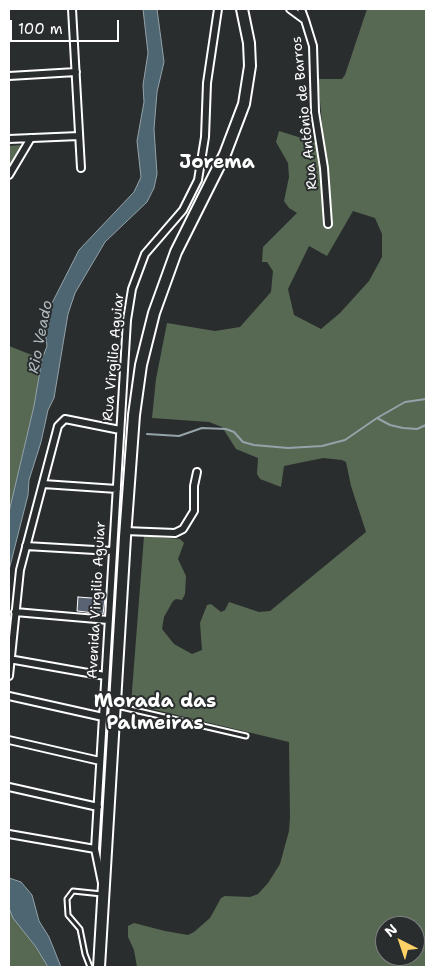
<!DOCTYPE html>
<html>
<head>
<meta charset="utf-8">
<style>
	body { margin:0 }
	#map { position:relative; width:435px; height:976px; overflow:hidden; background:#2a2d2e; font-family:"Shantell Sans",sans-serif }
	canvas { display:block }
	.frame { position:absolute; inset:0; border:10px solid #fff; pointer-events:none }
	.north { position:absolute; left:375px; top:916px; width:50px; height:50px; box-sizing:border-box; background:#2a2d2e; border:1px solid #7f8182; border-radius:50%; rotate:319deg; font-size:14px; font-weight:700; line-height:20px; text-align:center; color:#fff }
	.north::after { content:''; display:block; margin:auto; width:18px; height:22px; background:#ffd166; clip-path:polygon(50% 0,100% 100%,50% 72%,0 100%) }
	.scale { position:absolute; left:10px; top:20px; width:109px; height:22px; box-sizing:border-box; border:2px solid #fff; border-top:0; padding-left:6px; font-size:15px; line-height:18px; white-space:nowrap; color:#fff; -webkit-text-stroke:4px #2a2d2e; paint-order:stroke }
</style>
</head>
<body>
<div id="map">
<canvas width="435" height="976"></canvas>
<div class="frame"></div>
<div class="north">N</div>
<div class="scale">100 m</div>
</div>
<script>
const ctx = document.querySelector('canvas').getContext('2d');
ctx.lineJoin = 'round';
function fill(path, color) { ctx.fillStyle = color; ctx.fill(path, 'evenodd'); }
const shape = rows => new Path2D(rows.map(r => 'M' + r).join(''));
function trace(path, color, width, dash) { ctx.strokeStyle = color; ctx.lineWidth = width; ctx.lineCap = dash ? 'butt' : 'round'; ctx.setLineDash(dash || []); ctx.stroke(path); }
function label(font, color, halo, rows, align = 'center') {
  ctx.font = font + ' "Shantell Sans",sans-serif'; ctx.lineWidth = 4; ctx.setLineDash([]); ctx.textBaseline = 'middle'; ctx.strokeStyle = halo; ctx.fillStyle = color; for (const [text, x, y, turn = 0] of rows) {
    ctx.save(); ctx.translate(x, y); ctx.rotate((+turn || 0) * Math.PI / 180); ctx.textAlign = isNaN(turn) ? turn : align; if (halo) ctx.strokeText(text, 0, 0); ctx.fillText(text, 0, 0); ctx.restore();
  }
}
fill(shape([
	[367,9,426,9,426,967,137,967,134,950,128,937,128,926,134,923,165,931,188,935,194,932,210,918,221,898,225,896,250,897,258,894,268,883,280,864,289,831,290,817,289,742,131,704,144,536,180,539,184,543,178,559,186,576,185,594,182,600,176,599,173,601,164,617,162,629,174,644,192,654,202,650,200,623,207,605,211,604,221,612,225,610,229,602,259,612,270,611,366,532,351,486,346,462,342,460,323,458,284,466,281,487,260,479,257,474,258,458,236,449,222,427,209,422,152,418,156,379,167,323,215,331,240,327,271,292,273,271,267,262,262,262,263,247,297,213,289,208,284,201,289,177,288,163,276,142,279,131,324,145,318,79,342,79,345,75],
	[353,211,375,218,382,234,382,257,369,281,340,313,321,329,294,315,288,289,309,246,327,256],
	[385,926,415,926,415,956,385,956],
	[22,145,9,168,9,146],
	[9,346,42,359,34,406,9,512],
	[9,908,15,920,36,947,48,967,9,967]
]), '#576952');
const water = shape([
	[143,9,157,9,164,62,157,92,154,129,157,174,154,188,147,202,105,242,75,293,68,314,54,398,48,410,41,442,29,480,28,495,9,570,9,512,34,406,42,359,47,346,45,331,50,307,79,250,134,192,141,177,137,141,144,102,143,85,148,53,143,9],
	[9,878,21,882,32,895,39,921,49,937,61,967,48,967,36,947,13,918,9,908,9,878]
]);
fill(water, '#4d6671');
trace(water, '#94a3aa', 1);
trace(shape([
	[377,418,390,425,403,428,417,429,426,425],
	[147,434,179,436,202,428,226,429,234,432,243,442,254,445,288,448,322,446,345,440,377,418,405,402,426,399]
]), '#94a3aa', 2);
const building = shape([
	[78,597,105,599,103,614,77,611,78,597]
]);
fill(building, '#5a6374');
trace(building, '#fff', 1);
const service = shape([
	[117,706,246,736],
	[90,967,85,954,80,929,68,915,67,899,73,891,102,894]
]);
const minor = shape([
	[72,9,81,168],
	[290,9,305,20,313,46,315,112,324,168,328,224],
	[301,9,305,20],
	[9,76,76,72],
	[9,139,79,136],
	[9,175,31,138],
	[43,484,117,489],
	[125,531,175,533,183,529,194,511,194,486,197,472],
	[26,546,112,551],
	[15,612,108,620],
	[9,659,105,676],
	[9,676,20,570,58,426,65,419,120,430],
	[9,696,103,717],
	[9,740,100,761],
	[9,787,98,807],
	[9,834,95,849],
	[102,883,95,849,127,320,132,289,145,254,183,210,198,180,205,137,207,83,218,9]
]);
const trunk = shape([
	[99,967,125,537,134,415,141,365,154,313,176,252,225,154,244,104,250,66,249,43,242,9]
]);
trace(service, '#fff', 7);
trace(minor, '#fff', 10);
trace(trunk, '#fff', 14);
trace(service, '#2a2d2e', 3);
trace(minor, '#2a2d2e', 6);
trace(trunk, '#2a2d2e', 10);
label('14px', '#fff', '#2a2d2e', [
	["Rua Antônio de Barros",305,113,-96],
	["Rua Virgilio Aguiar",114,357,-85],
	["Avenida Virgilio Aguiar",97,600,-87]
]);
label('italic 15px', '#afbabf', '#2a2d2e', [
	["Rio Veado",41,337,-79]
]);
label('bold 19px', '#fff', '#2a2d2e', [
	["Jorema",217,163],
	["Morada das",155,702],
	["Palmeiras",155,724]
]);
</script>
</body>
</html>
